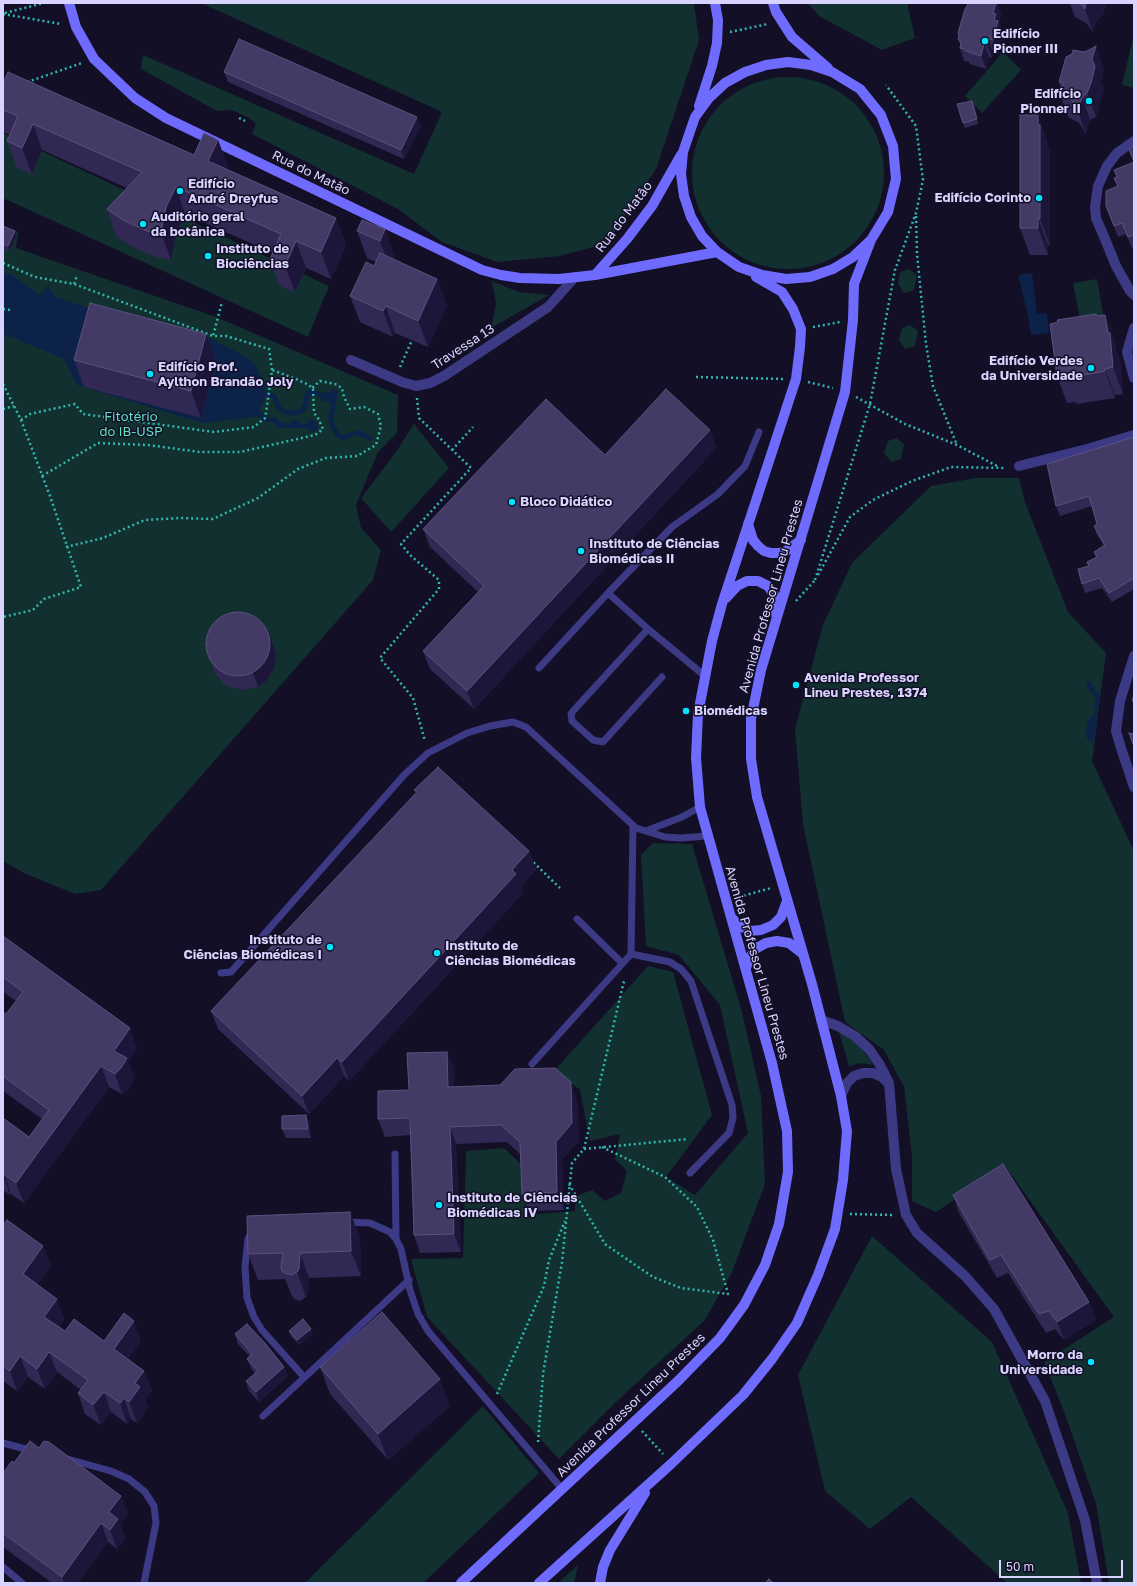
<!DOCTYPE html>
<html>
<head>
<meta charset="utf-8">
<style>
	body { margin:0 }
	#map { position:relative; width:1137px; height:1586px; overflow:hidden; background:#130f26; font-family:"Golos Text",sans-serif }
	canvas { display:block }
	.frame { position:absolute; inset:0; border:4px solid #d9d4ff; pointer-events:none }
	.scale { position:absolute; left:999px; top:1560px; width:124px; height:18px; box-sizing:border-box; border:2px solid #d9d4ff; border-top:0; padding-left:5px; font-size:12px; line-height:14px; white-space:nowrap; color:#d9d4ff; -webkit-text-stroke:3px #130f26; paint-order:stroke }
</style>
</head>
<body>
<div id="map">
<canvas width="1137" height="1586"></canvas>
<div class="frame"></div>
<div class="scale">50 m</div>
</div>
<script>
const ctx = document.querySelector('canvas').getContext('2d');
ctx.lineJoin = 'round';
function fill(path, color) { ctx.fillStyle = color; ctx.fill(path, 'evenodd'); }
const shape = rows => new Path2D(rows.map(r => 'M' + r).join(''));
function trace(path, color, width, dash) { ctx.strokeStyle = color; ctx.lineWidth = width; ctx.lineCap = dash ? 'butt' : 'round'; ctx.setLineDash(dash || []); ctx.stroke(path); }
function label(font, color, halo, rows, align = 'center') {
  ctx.font = font + ' "Golos Text",sans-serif'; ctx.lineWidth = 3; ctx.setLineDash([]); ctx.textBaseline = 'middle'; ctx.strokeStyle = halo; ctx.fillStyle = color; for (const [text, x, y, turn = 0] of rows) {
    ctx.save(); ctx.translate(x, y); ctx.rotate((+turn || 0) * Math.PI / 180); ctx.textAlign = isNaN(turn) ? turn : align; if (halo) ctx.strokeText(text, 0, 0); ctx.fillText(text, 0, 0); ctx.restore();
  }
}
fill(shape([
	[201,3,694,3,699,40,656,169,608,243,560,256,497,262,442,242,398,209,252,134,256,124,249,118,232,110,217,111,141,69,143,55,414,174,442,112],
	[808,3,907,3,915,38,882,50,819,16],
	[1133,38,1134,38,1134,88,1122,85],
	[1003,52,1021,70,982,113,965,96],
	'692 173a96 96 0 1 1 192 0a96 96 0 1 1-192 0Z',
	[3,133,329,286,308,337,3,198],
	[3,226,18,232,16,248,216,317,398,395,397,433,378,452,356,505,361,528,381,550,373,580,101,890,75,894,24,873,3,861],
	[909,269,917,275,914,290,904,293,898,284,900,272],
	[1097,279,1105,325,1082,329,1073,283],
	[491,281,519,292,549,295,491,328,496,305,494,289],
	[910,325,918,331,915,346,905,349,899,340,902,328],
	[414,424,449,468,391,532,361,498,396,452],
	[896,438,904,444,901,459,891,462,884,453,888,441],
	[976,478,1019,478,1025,502,1068,612,1106,653,1092,761,1134,851,1134,1583,1109,1583,1096,1504,1065,1414,1044,1362,1114,1317,1005,1166,936,1212,912,1201,912,1156,904,1087,884,1050,845,1022,803,824,795,729,823,625,852,563,931,486],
	[653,843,692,844,742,1012,761,1096,765,1184,732,1272,705,1320,619,1399,559,1459,427,1317,411,1259,463,1258,466,1151,504,1148,522,1165,526,1215,575,1211,576,1196,592,1190,605,1201,621,1193,627,1171,615,1159,620,1134,590,1141,580,1090,555,1070,648,966,673,972,712,1115,666,1177,695,1195,748,1133,720,1005,679,955,646,946,641,855],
	[839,1032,852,1039,863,1050,873,1065,860,1063,849,1066],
	[872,1236,992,1342,1068,1513,1081,1583,1007,1583,911,1497,870,1529,825,1491,798,1375],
	[483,1406,539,1473,423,1583,305,1583],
	[578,1565,574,1583,558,1583]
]), '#12302f');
fill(shape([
	[1032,273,1037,314,1047,313,1049,333,1031,335,1028,315,1018,275],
	[3,274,11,274,40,295,48,286,56,297,83,306,101,317,205,336,247,357,257,368,265,385,264,401,256,417,202,423,77,385,64,359,14,338,3,335],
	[333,389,338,390,336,406,333,406,327,401,322,402,320,395,325,392,329,393],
	[275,417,281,423,285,422,288,424,296,419,304,425,310,419,313,419,318,426,317,430,312,432,307,428,278,428,271,420],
	[1097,705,1096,734,1092,743,1086,737,1087,723,1094,714]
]), '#0c2248');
trace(shape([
	[264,394,274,396,279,408,285,412,297,413,303,410,306,403,307,395,311,391,320,395],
	[333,406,331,417,333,428,337,434,343,438,358,432,370,438],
	[258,413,265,419,271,420],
	[1089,684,1093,691,1098,695,1097,705]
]), '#0c2248', 5);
trace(shape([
	[5,13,44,3],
	[3,14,61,24],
	[730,32,768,24],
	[27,82,82,63],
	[239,118,245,121],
	[916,216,917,254,926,344,933,386,957,445],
	[3,263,35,277,74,284,213,336],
	[74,284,77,275],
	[3,309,10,310],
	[813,327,840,322],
	[400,367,412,340],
	[696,377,784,379],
	[808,382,833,388],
	[3,384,21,420,50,496,81,587,44,599,33,610,3,617],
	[856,397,905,424,957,445,999,467],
	[417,398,419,418,471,468,401,544,410,555,439,580,439,589,380,658,413,698,425,741],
	[3,409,14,406],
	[21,420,30,414,75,404,83,414,214,432,254,427,265,418,266,413,272,370,269,349,226,336,213,336,222,302],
	[452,450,473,427],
	[42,476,98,443,148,445,200,452,240,452,315,435,323,429,318,418,314,413,313,389,309,385,296,379,272,370],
	[66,547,103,538,145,520,180,518,213,519,258,498,298,469,326,458,357,456,376,445,381,426,378,414,364,407,350,409,344,397,342,388,335,384,320,381,312,388],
	[818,575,850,517,873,500,912,481,951,467,1006,468],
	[815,580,870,404,895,270,916,213,923,180,916,126,886,85],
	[796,601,816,579],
	[530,859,560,888],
	[739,897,771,888],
	[584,1149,688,1139],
	[569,1184,605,1244,628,1260,653,1277,681,1288,728,1294,713,1240,697,1207,665,1177,602,1147],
	[850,1214,893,1215],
	[497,1394,544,1286,549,1260,565,1221],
	[642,1431,663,1454],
	[538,1442,543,1374,562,1262,572,1163,584,1149,624,981]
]), '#2fb8b0', 2.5, [2, 3]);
trace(shape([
	[608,593,648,629,705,676],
	[648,629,574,710,571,714,572,721,593,740,603,742,662,677],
	[539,668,608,593,672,527,718,494,745,466,759,432],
	[646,831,682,817,700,807],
	[577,919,622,963],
	[631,954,670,962,681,969,691,981,732,1105,733,1118,729,1133,690,1173],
	[221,973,231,972,404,775,428,753,467,733,490,726,513,722,526,727,636,828,665,837,681,838,707,836],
	[532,1064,631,954,633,826],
	[395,1154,396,1239],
	[345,1222,370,1223,390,1232,396,1239,401,1249,410,1290,418,1314,428,1331,562,1489],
	[252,1231,248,1239,245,1267,247,1298,254,1317,262,1330,304,1377],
	[263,1416,409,1280],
	[3,1443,33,1451],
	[64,1458,111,1471,129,1479,145,1492,154,1506,156,1523,144,1583],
	[3,1567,22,1583]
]), '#3d3a85', 7);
trace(shape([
	[1134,141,1117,153,1107,166,1098,186,1095,207,1096,218,1105,239,1116,266,1130,291,1134,295],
	[1134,328,1127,352,1134,378],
	[351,360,402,382,416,386,430,383,444,376,548,307,575,277],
	[1019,466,1087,449,1134,435],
	[1134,656,1120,701,1116,731,1121,748,1134,787],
	[821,1020,838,1026,855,1036,869,1049,880,1065,889,1083,896,1169,906,1215,917,1233,965,1276,994,1309,1045,1401,1085,1520,1097,1583],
	[841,1096,847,1083,854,1076,863,1073,873,1073,882,1077,887,1082]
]), '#3d3a85', 10);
trace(shape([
	[69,3,76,27,94,59,135,98,166,118,482,270,501,275,520,278,559,279,595,275,717,252],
	[773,3,776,12,792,37,828,68],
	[699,106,712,66,717,43,718,20,715,3],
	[595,275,627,239,652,206,681,155],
	[748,524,753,540,758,546,764,551,771,553,779,553,786,551,801,540],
	[726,598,737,586,747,581,758,581,768,586,774,595,775,613],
	[732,918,738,925,750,931,761,930,773,925,781,917,787,901],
	[746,968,749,959,755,949,766,943,777,941,789,943,803,954],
	[461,1583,678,1381,720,1338,744,1305,765,1265,779,1224,788,1172,787,1131,772,1063,700,807,696,758,698,714,712,641,722,604,796,379,800,347,801,329,793,309,782,292,756,277],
	[539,1583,671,1464,743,1395,772,1359,797,1323,818,1275,835,1229,843,1180,847,1131,841,1096,812,984,757,797,751,759,751,719,761,670,845,392,853,320,854,284,871,240,888,212,896,179,893,146,881,115,860,89,832,72,811,65,788,62,766,65,745,72,725,83,709,98,695,117,683,152,681,174,684,196,691,217,702,236,717,252,739,267,762,275,786,279,810,277,833,269,853,257,871,240],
	[600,1583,603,1567,610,1550,645,1493]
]), '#6f6bff', 10);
fill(shape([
	[970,3,997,3,1001,15,999,22,1003,34,997,53,993,52,992,58,989,57,986,69,970,64,969,62,964,61,960,48,961,45,958,39,959,36,958,33],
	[1070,3,1107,3,1102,16,1097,20,1093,32,1086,23,1075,17],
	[1104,69,1101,81,1104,89,1099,106,1096,117,1090,120,1086,134,1079,123,1068,117,1060,94,1061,89,1059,82],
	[224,72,421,126,404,159,228,82],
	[3,84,194,155,218,140,228,167,227,169,336,218,346,245,331,279,306,268,295,292,280,286,270,259,273,253,185,214,176,234,171,260,156,257,133,247,116,236,107,209,127,188,42,150,32,174,17,168,7,141,10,135,3,132],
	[974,105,978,124,965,128,963,123],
	[1048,142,1048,147,1050,152,1050,245,1048,245,1048,255,1030,255,1020,228],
	[1134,145,1134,247,1132,248,1126,234,1118,237,1106,206,1117,186,1114,178,1117,177,1134,163,1129,149],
	[3,226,15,231,16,236,10,251,3,248],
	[385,229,394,256,393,259,437,279,447,306,428,347,395,333,393,337,360,322,350,296,374,266,376,262,367,258,357,231],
	[1096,314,1097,316,1105,315,1115,342,1116,350,1120,360,1123,394,1115,395,1115,398,1077,404,1076,402,1067,403,1057,376,1058,322],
	[206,334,216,361,201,418,84,387,74,360],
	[710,430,716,448,474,709,430,669,423,651,478,592,430,547,423,529,605,455],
	[1134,437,1134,589,1112,602,1102,588,1085,593,1082,584,1088,566,1087,562,1096,557,1094,552,1104,546,1097,535,1094,526,1097,524,1092,506,1060,516,1056,506],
	[267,628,276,654,274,669,266,681,258,687,244,690,233,688,223,683,215,673,210,659],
	[1134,694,1134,705,1132,701],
	[414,790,529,851,536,870,521,886,523,893,349,1081,344,1076,309,1114,218,1029,211,1011,416,793],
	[3,936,137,1049,128,1061,134,1078,129,1088,122,1094,109,1087,24,1203,11,1194,10,1195,3,1190,3,1118,29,1137,42,1119,3,1091,3,1012,6,1014,16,1001,3,992],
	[447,1052,454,1069,454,1087,577,1100,579,1141,562,1159,564,1210,528,1211,522,1194,520,1154,507,1142,456,1144,461,1252,420,1253,414,1235,410,1135,385,1137,378,1119],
	[306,1115,310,1125,311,1138,286,1138,282,1129],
	[953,1195,1089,1302,1096,1320,1064,1340,1055,1329,1046,1333,1008,1273,997,1278,959,1213],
	[350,1212,360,1238,361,1276,309,1278,308,1294,306,1297,300,1301,294,1299,292,1296,285,1279,258,1280,248,1254],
	[3,1225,51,1266,37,1285,57,1299,64,1319,59,1327,65,1331,104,1341,141,1341,128,1359,144,1371,152,1391,145,1400,148,1407,137,1423,131,1419,127,1424,111,1412,101,1425,85,1414,78,1393,81,1390,57,1372,45,1389,28,1377,17,1391,3,1381],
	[311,1329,313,1333,299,1345,291,1336,289,1331],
	[235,1334,284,1367,288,1376,259,1402,249,1391,246,1381,255,1374,251,1368,247,1359,250,1357,238,1344],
	[320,1367,450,1406,388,1460,330,1394],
	[39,1448,121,1496,128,1514,120,1524,125,1538,117,1549,108,1542,77,1583,52,1583,3,1547,3,1473,14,1463]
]), '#312854');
fill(shape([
	[996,3,997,3,1001,15,999,22,1003,34,997,53,993,40,994,20,993,13],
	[1086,3,1107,3,1102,16,1097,20,1093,32,1085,9],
	[988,39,993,52,992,58,987,45],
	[984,44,989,57,986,69,981,56],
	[1096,46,1104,69,1101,81,1104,89,1096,117,1087,93,1092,59],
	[1082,97,1090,120,1086,134,1078,111],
	[1038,115,1048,142,1048,147,1050,152,1050,245,1040,219],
	[417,117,421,126,404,159,401,150],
	[33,124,42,150,32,174,22,148],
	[218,140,228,167,218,188,208,161],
	[176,187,185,214,176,234,171,260,161,233,166,207],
	[336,218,346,245,331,279,321,252],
	[1038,218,1048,245,1048,255,1038,228],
	[385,229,394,256,390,268,380,241],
	[15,231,16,236,10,251,8,246],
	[296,241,306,268,295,292,285,266],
	[437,279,447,306,428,347,418,321],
	[386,306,395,333,393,337,383,311],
	[1105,315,1115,342,1116,350,1120,360,1123,394,1113,367],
	[206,334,216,361,201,418,191,391],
	[1105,369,1115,395,1115,398,1105,371],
	[710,430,716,448,474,709,467,691],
	[267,628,276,654,274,669,266,681,258,687,253,673],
	[529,851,536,870,521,886,523,893,349,1081,342,1062,512,870],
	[130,1028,137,1049,128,1061,134,1078,129,1088,122,1094,115,1074,114,1051],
	[447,1052,454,1069,455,1105,448,1087],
	[337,1058,344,1076,309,1114,302,1096],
	[101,1066,109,1087,24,1203,16,1183],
	[571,1082,577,1100,579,1141,562,1159,564,1210,557,1192,556,1142],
	[306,1115,310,1125,311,1138,308,1129],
	[450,1127,456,1144,461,1252,454,1234],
	[3,1174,4,1174,11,1194,10,1195],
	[350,1212,360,1238,361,1276,351,1251],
	[43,1246,51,1266,30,1295,23,1274],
	[300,1253,309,1278,308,1294,306,1297,297,1272],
	[57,1299,64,1319,51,1337,44,1317],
	[1089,1302,1096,1320,1064,1340,1057,1322],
	[134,1321,141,1341,121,1369,114,1349],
	[311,1329,313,1333,299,1345,297,1340],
	[49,1352,57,1372,45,1389,37,1369],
	[20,1356,28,1377,17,1391,10,1371],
	[284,1367,288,1376,259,1402,256,1392],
	[144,1371,152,1391,145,1400,148,1407,137,1423,129,1402,135,1383],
	[440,1379,450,1406,388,1460,378,1434],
	[104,1392,111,1412,101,1425,93,1405],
	[124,1398,131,1419,127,1424,120,1403],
	[121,1496,128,1514,120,1524,125,1538,117,1549,110,1530,109,1512],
	[101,1523,108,1542,77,1583,64,1583,62,1577]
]), '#1d163a');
const building = shape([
	[970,3,996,3,993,13,996,14,994,20,998,21,993,40,988,39,987,45,984,44,981,56,966,51,964,49,960,48,961,43,958,39,959,35,958,33,965,9,968,4,970,3],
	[1080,3,1086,3,1085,9,1080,3],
	[239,39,417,117,401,150,224,72,239,39],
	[1096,46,1092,59,1095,66,1091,83,1087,93,1082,97,1078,111,1071,99,1060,94,1063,83,1059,82,1066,57,1072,54,1073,50,1085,52,1096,46],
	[8,72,194,155,204,133,218,140,208,161,336,218,321,252,296,241,285,266,270,259,281,234,176,187,166,207,161,233,147,231,123,220,107,209,142,172,33,124,22,148,7,141,18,116,3,110,3,84,8,72],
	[972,101,977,119,963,123,957,104,972,101],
	[1020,115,1038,115,1038,125,1040,125,1040,219,1038,218,1038,228,1020,228,1020,115],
	[1134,145,1134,162,1129,149,1134,145],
	[1134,162,1134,235,1128,237,1122,223,1114,226,1106,206,1106,191,1118,186,1114,178,1117,177,1114,170,1134,162],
	[362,220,385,229,380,241,357,231,362,220],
	[3,226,15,231,8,246,3,244,3,226],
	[380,253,437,279,418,321,386,306,383,311,350,296,366,262,374,266,380,253],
	[90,303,206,334,191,391,74,360,90,303],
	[1096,314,1097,316,1105,315,1108,333,1110,333,1113,367,1105,369,1105,371,1067,378,1067,375,1057,376,1050,324,1058,322,1057,320,1096,314],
	[666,389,710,430,467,691,423,651,484,586,423,529,546,399,605,455,666,389],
	[1134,437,1134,578,1109,593,1099,578,1082,584,1078,569,1089,566,1087,562,1097,557,1094,552,1105,545,1094,526,1097,524,1089,496,1056,506,1047,464,1134,437],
	'206 644a32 32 0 1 1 64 0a32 32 0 1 1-64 0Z',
	[1134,694,1134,701,1132,701,1134,694],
	[1129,733,1134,734,1134,747,1129,733],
	[438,767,529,851,512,870,516,874,342,1062,337,1058,302,1096,211,1011,417,792,414,790,438,767],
	[3,936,130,1028,114,1051,127,1058,121,1068,115,1074,101,1066,16,1183,4,1174,3,1174,3,1118,29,1137,49,1110,3,1076,3,1012,6,1014,23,992,3,977,3,936],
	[447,1052,448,1087,500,1085,515,1069,555,1068,571,1082,572,1123,556,1142,557,1192,522,1194,520,1142,501,1125,450,1127,454,1234,414,1235,410,1118,378,1119,378,1091,409,1090,407,1053,447,1052],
	[306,1115,308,1129,282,1129,282,1116,306,1115],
	[1003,1164,1089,1302,1057,1322,1049,1311,1039,1314,1001,1255,990,1260,953,1195,1003,1164],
	[350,1212,351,1251,300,1253,299,1269,297,1272,291,1275,285,1273,282,1271,281,1267,283,1253,248,1254,247,1216,350,1212],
	[7,1220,43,1246,23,1274,57,1299,44,1317,65,1331,74,1319,104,1341,124,1313,134,1321,114,1349,144,1371,135,1383,140,1387,129,1402,124,1398,120,1403,104,1392,93,1405,78,1393,88,1380,49,1352,37,1369,20,1356,10,1371,3,1366,3,1225,7,1220],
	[382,1312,440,1379,378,1434,320,1367,382,1312],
	[303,1319,311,1329,297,1340,289,1331,303,1319],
	[247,1324,265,1343,284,1367,256,1392,246,1381,258,1371,247,1359,252,1354,235,1334,247,1324],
	[30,1441,39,1448,44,1441,49,1442,121,1496,109,1512,118,1519,110,1530,101,1523,62,1577,3,1533,3,1473,12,1461,14,1463,30,1441],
	[769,1579,773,1583,765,1583,769,1579]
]);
fill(building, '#433a66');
trace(building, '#5a527e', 1);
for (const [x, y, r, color] of [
	[985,41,4,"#00e5ff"],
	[1089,101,4,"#00e5ff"],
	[180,191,4,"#00e5ff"],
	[1039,198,4,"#00e5ff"],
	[143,224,4,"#00e5ff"],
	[208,256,4,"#00e5ff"],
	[1091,368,4,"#00e5ff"],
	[150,374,4,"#00e5ff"],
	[512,502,4,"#00e5ff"],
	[581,551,4,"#00e5ff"],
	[796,685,4,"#00e5ff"],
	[686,711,4,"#00e5ff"],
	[330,947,4,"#00e5ff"],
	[437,953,4,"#00e5ff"],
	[439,1205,4,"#00e5ff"],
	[1091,1362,4,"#00e5ff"]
]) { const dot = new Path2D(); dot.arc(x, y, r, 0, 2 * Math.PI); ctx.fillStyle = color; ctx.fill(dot); trace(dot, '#130f26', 1.5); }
label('bold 13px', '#d9d4ff', '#130f26', [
	["Edifício",993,34],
	["Pionner III",993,49],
	["Edifício",1081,94,"right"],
	["Pionner II",1081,109,"right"],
	["Edifício",188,184],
	["André Dreyfus",188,199],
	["Edifício Corinto",1031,198,"right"],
	["Auditório geral",151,217],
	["da botânica",151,232],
	["Instituto de",216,249],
	["Biociências",216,264],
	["Edifício Verdes",1083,361,"right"],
	["da Universidade",1083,376,"right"],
	["Edifício Prof.",158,367],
	["Aylthon Brandão Joly",158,382],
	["Bloco Didático",520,502],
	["Instituto de Ciências",589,544],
	["Biomédicas II",589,559],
	["Avenida Professor",804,678],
	["Lineu Prestes, 1374",804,693],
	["Biomédicas",694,711],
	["Instituto de",322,940,"right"],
	["Ciências Biomédicas I",322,955,"right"],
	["Instituto de",445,946],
	["Ciências Biomédicas",445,961],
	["Instituto de Ciências",447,1198],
	["Biomédicas IV",447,1213],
	["Morro da",1083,1355,"right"],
	["Universidade",1083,1370,"right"]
], 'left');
label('13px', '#d9d4ff', '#130f26', [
	["Rua do Matão",311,173,26],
	["Rua do Matão",624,217,-53],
	["Travessa 13",463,347,-33],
	["Avenida Professor Lineu Prestes",771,596,-74],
	["Avenida Professor Lineu Prestes",757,963,74],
	["Avenida Professor Lineu Prestes",631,1405,-44]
]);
label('13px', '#5fe0c0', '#130f26', [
	["Fitotério",131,417],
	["do IB-USP",131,432]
]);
</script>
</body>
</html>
